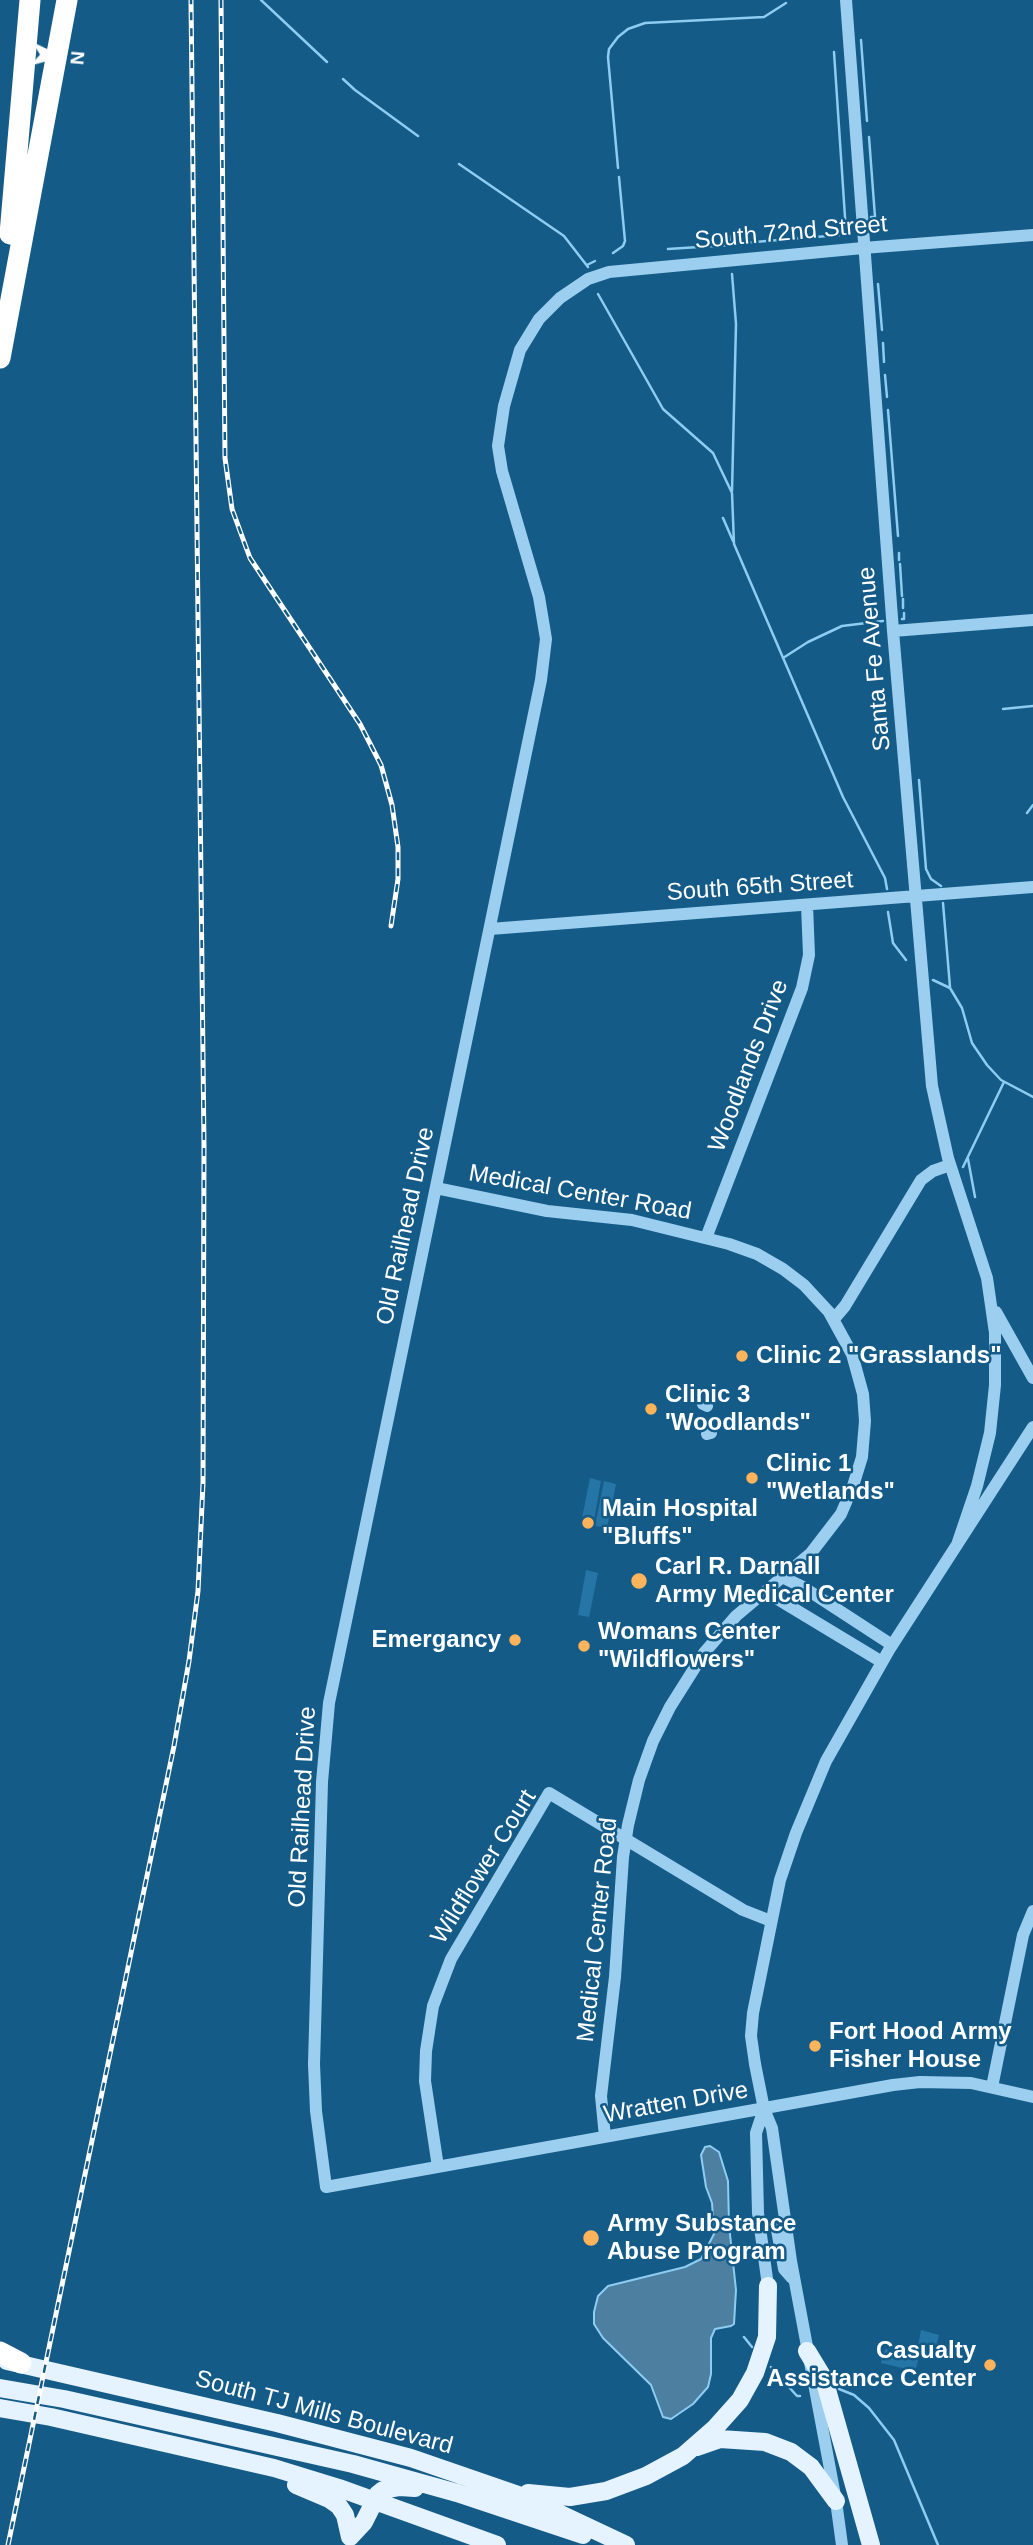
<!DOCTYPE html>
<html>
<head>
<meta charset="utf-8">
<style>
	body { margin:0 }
	#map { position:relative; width:1033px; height:2545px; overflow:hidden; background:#155b88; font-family:Helvetica,sans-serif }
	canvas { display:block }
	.north { position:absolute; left:21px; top:21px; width:70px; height:70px; -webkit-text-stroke:5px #155b88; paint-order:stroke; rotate:95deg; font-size:19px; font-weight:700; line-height:28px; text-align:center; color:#fff }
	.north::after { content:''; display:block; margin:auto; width:24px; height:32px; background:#fff; clip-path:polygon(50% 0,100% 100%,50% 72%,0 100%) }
</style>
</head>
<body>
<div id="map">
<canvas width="1033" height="2545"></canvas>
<div class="north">N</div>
</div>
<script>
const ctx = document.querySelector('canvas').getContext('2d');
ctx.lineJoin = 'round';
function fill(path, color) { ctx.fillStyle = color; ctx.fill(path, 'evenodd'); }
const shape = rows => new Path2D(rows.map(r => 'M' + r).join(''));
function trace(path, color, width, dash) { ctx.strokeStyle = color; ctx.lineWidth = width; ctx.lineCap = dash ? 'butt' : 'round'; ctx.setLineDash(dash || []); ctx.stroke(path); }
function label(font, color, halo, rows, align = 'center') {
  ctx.font = font + ' Helvetica,sans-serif'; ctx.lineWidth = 5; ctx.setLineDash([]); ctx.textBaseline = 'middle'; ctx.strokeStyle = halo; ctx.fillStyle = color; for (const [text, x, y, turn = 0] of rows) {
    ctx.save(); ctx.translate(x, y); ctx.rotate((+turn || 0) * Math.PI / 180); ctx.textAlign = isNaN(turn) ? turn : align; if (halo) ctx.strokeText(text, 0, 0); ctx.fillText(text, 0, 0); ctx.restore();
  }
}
fill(shape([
	[590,1478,601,1481,593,1526,581,1523],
	[604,1481,616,1484,607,1528,595,1526],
	[586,1570,598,1573,589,1617,578,1615],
	[921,2330,939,2335,933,2360,919,2357,915,2371,881,2363,885,2349,916,2357]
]), '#2575a6');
const water = shape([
	[710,2146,719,2152,728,2181,729,2225,736,2290,734,2324,731,2326,715,2329,711,2338,711,2374,708,2387,693,2404,671,2419,663,2417,651,2385,603,2338,594,2324,594,2312,598,2296,608,2286,685,2267,701,2259,714,2234,712,2203,706,2187,701,2155,705,2147,710,2146]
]);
fill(water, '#4d80a0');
trace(water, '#8ecdf1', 2);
trace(shape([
	[261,0,327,62],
	[861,40,867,121],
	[343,79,355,90,418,136],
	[869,137,875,217,871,217],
	[459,164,564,236,588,267],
	[618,168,608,57,609,49,618,37,628,29,645,23,764,17,786,3],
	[729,236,730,244,840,235,846,232,834,52],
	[668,249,730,245],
	[613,253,623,246,625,241,619,177],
	[587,265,595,261],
	[732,274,736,324,732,491],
	[878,284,882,330],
	[598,294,663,409,713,453,732,493,734,544,843,797,885,878,887,889],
	[883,343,884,362],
	[885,375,887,397],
	[888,410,898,536],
	[723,518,733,541],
	[899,553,899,560],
	[900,564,902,596],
	[903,599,903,608],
	[902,619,904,619,904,613],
	[783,658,808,642,842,626,883,621],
	[1003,709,1033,706],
	[919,780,926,869,931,879,941,886],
	[1027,813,1033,805],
	[943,903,950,987],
	[888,912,893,943,906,960],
	[933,980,950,988,962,1008,972,1043,987,1065,1001,1080,1033,1097],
	[968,1159,975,1197],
	[963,1167,1004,1082],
	[744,2337,752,2347],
	[771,2367,797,2396,800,2396],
	[839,2389,854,2395,869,2408,894,2440,938,2545]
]), '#8ecdf1', 2.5);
trace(shape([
	[846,0,893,631,932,1086,948,1158,987,1278,995,1333,995,1385,990,1433,977,1486,958,1542],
	[1033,235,863,248,609,272,588,279,560,298,539,319,520,350,504,406,498,446,502,471,539,597,546,639,541,680,329,1703,322,1782,314,2064,316,2111,326,2187,893,2085,920,2082,971,2083,1033,2097],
	[893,631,1033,620],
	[490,929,1033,887],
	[436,1188,547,1211,632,1220,729,1244,757,1254,783,1269,804,1285,829,1312,852,1354,863,1394,865,1421,862,1457,853,1486,841,1514,811,1553,736,1616,704,1653,670,1707,653,1741,639,1780,628,1825,623,1857,615,1977,601,2096,605,2137],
	[706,1238,802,988,809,955,807,905],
	[996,1312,1033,1378],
	[834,1319,845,1306,921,1180,933,1171,950,1165],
	[703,1404,707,1406],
	[707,1434,711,1433],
	[782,1577,803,1587,892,1645],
	[762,1594,776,1598,882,1662],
	[992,2087,1023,1935,1033,1911],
	[764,2109,756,2133,758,2213,768,2286],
	[438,2167,425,2081,426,2051,433,2006,451,1959,549,1793,743,1910,771,1921],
	[785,2219,777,2230,784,2269,792,2278],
	[842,2545,836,2501,791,2261,772,2128,764,2109,755,2064,751,2036,753,2013,780,1880,796,1833,826,1761,889,1650,1033,1427]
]), '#9ccfef', 12);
trace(shape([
	[807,2351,824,2379,871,2545],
	[7,2361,277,2423,411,2458,524,2497,626,2545],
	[0,2388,64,2399,353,2464,457,2493,583,2535],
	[0,2408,51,2417,274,2468,339,2488,497,2545],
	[697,2447,720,2439,765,2442,791,2452,811,2467,836,2501],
	[296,2485,329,2499,339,2506,345,2515,350,2537],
	[528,2493,570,2497,606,2491,646,2476,683,2456,715,2428,740,2400,755,2373,767,2337,768,2286],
	[350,2537,364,2522,378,2494,383,2490,400,2487,415,2488]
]), '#e4f3ff', 18);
trace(shape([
	[10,234,30,0],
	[0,358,67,0],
	[0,2352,21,2363]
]), '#fff', 21);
const rail = shape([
	[221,0,225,458,232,509,250,558,360,724,381,765,392,805,398,847,398,879,391,926],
	[8,2545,174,1746,189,1661,198,1591,203,1483,204,1145,191,0]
]);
trace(rail, '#fff', 5);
trace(rail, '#155b88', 2.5, [8]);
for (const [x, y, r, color] of [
	[742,1356,7,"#ffb35a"],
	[651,1409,7,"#ffb35a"],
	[752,1478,7,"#ffb35a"],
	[588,1523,7,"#ffb35a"],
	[639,1581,9,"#ffb35a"],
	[515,1640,7,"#ffb35a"],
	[584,1646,7,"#ffb35a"],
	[815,2046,7,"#ffb35a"],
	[591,2238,9,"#ffb35a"],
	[990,2365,7,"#ffb35a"]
]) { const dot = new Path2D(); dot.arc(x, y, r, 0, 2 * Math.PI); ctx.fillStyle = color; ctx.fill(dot); trace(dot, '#155b88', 2.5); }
label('24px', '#fff', '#155b88', [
	["South 72nd Street",791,233,-5],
	["Santa Fe Avenue",875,659,-95],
	["South 65th Street",760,887,-4],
	["Woodlands Drive",749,1066,-69],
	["Medical Center Road",580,1193,10],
	["Old Railhead Drive",406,1226,-78],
	["Old Railhead Drive",303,1807,-87],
	["Wildflower Court",484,1867,-58],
	["Medical Center Road",598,1930,-84],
	["Wratten Drive",676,2103,-10],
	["South TJ Mills Boulevard",324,2413,15]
]);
label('bold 24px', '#fff', '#155b88', [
	["Clinic 2 \"Grasslands\"",756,1356],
	["Clinic 3",665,1395],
	["'Woodlands\"",665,1423],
	["Clinic 1",766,1464],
	["\"Wetlands\"",766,1492],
	["Main Hospital",602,1509],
	["\"Bluffs\"",602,1537],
	["Carl R. Darnall",655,1567],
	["Army Medical Center",655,1595],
	["Womans Center",598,1632],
	["\"Wildflowers\"",598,1660],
	["Emergancy",501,1640,"right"],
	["Fort Hood Army",829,2032],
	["Fisher House",829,2060],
	["Army Substance",607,2224],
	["Abuse Program",607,2252],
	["Casualty",976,2351,"right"],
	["Assistance Center",976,2379,"right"]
], 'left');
</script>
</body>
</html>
